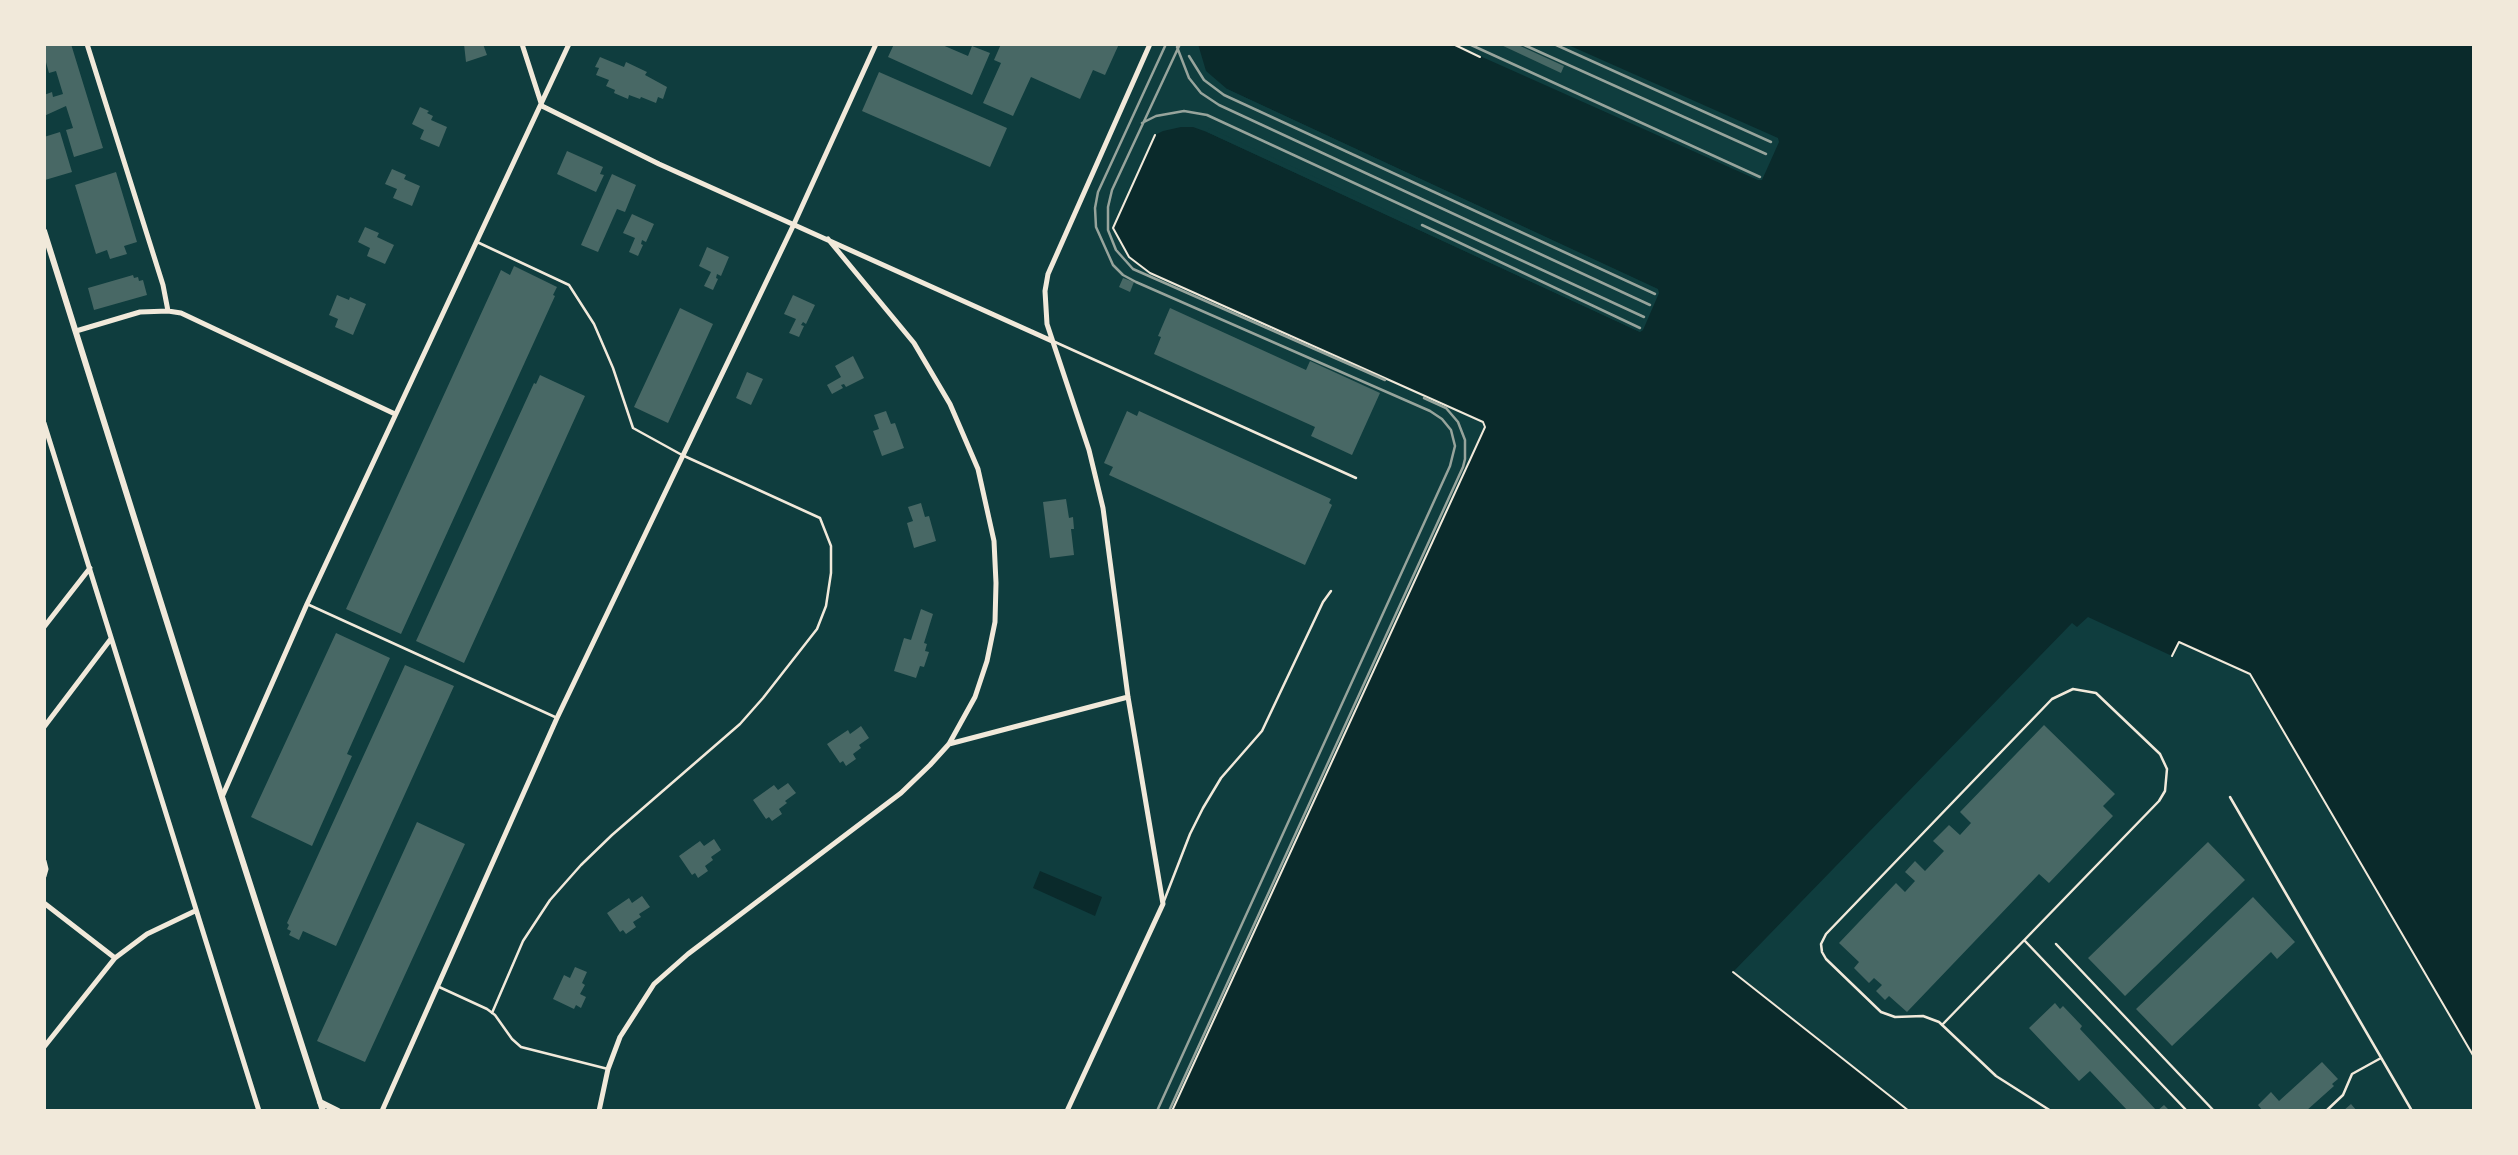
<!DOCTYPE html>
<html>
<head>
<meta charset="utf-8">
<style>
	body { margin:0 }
	#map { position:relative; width:2518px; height:1155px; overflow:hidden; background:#0f3d3e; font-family:"Work Sans",sans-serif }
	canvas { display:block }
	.frame { position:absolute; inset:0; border:46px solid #f1e9da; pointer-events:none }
</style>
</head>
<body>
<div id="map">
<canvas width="2518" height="1155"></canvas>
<div class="frame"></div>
</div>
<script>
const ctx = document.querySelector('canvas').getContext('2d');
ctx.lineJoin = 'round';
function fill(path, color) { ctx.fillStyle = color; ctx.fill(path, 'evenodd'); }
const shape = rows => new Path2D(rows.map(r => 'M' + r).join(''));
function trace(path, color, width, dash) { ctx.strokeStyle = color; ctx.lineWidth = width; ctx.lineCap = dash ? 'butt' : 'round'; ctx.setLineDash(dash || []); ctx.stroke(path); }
fill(shape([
	[1198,44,1453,44,1758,180,1762,180,1779,142,1778,138,1566,44,2474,44,2474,1057,2250,674,2180,642,2172,656,2088,617,2077,627,2072,623,1733,972,1909,1111,1172,1111,1485,426,1483,422,1150,273,1129,257,1113,228,1155,135,1163,131,1181,127,1193,127,1207,132,1640,332,1657,289,1227,89,1206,71],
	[1040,871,1102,897,1095,916,1033,888]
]), '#0a2a2b');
fill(shape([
	[1227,89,1658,289,1659,293,1643,330,1640,332,1207,132,1209,128,1640,328,1655,292,1225,92]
]), '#0f3d3e');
fill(shape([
	[44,44,71,44,103,148,74,157,66,130,73,128,66,106,44,116,44,95,52,92,53,97,63,94,56,71,49,73,44,55],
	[464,44,483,44,487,55,466,62],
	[894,44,940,44,968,56,972,46,990,53,972,95,888,57],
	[1001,44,1119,44,1105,75,1093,70,1080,99,1031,77,1013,116,983,103,1001,63,994,60],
	[1499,44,1516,44,1564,66,1561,73],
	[600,57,624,67,626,62,647,72,645,75,667,87,663,99,658,97,656,103,641,97,640,99,629,95,628,99,614,93,615,90,606,86,609,80,596,75,599,68,595,67],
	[879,72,1007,128,990,167,862,111],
	[420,107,429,111,427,113,433,116,431,120,447,127,439,147,420,139,424,130,412,124],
	[60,132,72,172,45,180,44,137],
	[567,151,603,167,600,174,604,175,596,192,557,174],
	[392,169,406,175,404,179,420,186,412,206,393,198,397,189,385,184],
	[116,172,137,242,124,246,127,254,110,259,107,250,96,254,75,185],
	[612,174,636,185,625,212,617,209,598,252,581,245],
	[632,214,654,224,646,242,642,240,641,244,643,245,638,256,629,252,635,238,623,233],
	[365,227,379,233,377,237,394,245,385,264,367,256,370,248,358,242],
	[707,247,729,257,721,276,717,274,716,278,718,279,713,290,704,286,711,272,699,266],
	[514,266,557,287,553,295,555,296,401,634,346,609,501,270,510,275],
	[133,275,134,278,138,277,139,281,143,280,147,295,94,310,88,288],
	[1123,278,1134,282,1130,292,1119,287],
	[337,295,349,300,350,297,366,304,353,335,335,327,338,319,329,315],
	[793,295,815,305,806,324,803,322,801,325,804,326,799,337,789,333,796,319,784,314],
	[680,308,713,324,668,423,634,407],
	[1170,308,1306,370,1310,361,1380,393,1352,455,1311,436,1315,427,1154,354,1161,337,1158,336],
	[853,356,864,378,846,387,844,384,841,385,843,388,832,394,827,385,841,377,835,366],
	[747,372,763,379,751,405,736,398],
	[540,375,585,396,464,663,416,641,534,383,536,384],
	[886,411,891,424,895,423,904,448,882,456,873,431,879,429,874,415],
	[1127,411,1137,416,1139,411,1331,499,1329,503,1332,505,1305,565,1109,475,1113,467,1104,463],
	[1066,499,1069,518,1073,517,1074,529,1071,529,1074,555,1050,558,1043,502],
	[921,503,925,517,929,516,936,541,914,548,907,523,913,521,908,507],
	[921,609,933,614,924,643,927,644,925,651,929,652,924,667,920,666,916,678,894,671,904,638,911,640],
	[336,633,390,658,347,754,352,756,312,846,251,817],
	[405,665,454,686,336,946,303,931,299,940,289,935,291,931,287,929,289,925,287,923],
	[2044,725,2115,794,2103,806,2113,816,2049,883,2039,874,1907,1012,1889,996,1885,1000,1876,991,1882,985,1874,978,1869,983,1854,968,1859,962,1839,943,1896,883,1905,892,1915,881,1905,872,1915,861,1925,871,1944,851,1933,841,1949,825,1960,835,1971,823,1960,812],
	[861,726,869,738,859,745,861,748,853,754,856,759,846,766,843,761,840,763,827,744,848,730,850,734],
	[788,783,796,793,785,801,787,803,779,809,782,814,772,821,769,817,766,819,753,800,774,785,778,790],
	[417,822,465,844,365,1062,317,1041],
	[714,839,721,850,711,857,713,860,705,866,708,871,698,878,695,873,692,875,679,856,700,841,704,846],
	[2208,842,2245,880,2125,996,2088,958],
	[642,896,650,907,639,914,641,917,633,922,636,927,626,934,623,930,620,932,607,913,629,898,632,903],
	[2253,897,2295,942,2277,959,2271,952,2172,1046,2136,1009],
	[575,967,587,972,582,983,585,985,580,994,586,997,581,1008,576,1005,574,1009,553,999,564,975,570,978],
	[2055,1003,2060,1009,2063,1006,2082,1026,2080,1029,2157,1111,2164,1105,2170,1111,2128,1111,2090,1071,2079,1081,2029,1028],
	[2322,1062,2338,1079,2332,1084,2334,1086,2306,1111,2263,1111,2258,1105,2271,1092,2279,1101],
	[2351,1104,2357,1111,2343,1111]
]), '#486865');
trace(shape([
	[1453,44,1480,57],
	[1197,45,1198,44],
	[1155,135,1113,228,1129,257,1150,273,1483,422,1485,427,1172,1111],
	[2172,656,2179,642,2250,674,2474,1057],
	[1733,972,1909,1111]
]), '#f1e9da', 2);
trace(shape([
	[477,242,569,285,594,324,613,368,633,428,682,455,820,518,831,546,831,573,826,606,817,629,763,698,740,724,612,835,581,865,550,900,523,941,492,1013],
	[1055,342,1356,478],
	[307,604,555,717],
	[2230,797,2412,1111],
	[1164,901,1190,834,1203,808,1221,778,1262,731,1323,602,1331,591],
	[2025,941,2187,1111],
	[2056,944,2214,1111],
	[437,986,487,1009,495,1015,512,1039,521,1047,608,1069],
	[1942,1025,2159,801,2165,791,2167,769,2160,754,2096,693,2073,689,2052,699,1826,934,1821,944,1822,952,1826,959,1881,1012,1895,1017,1923,1016,1939,1022,1996,1076,2051,1111],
	[2326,1111,2343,1095,2352,1074,2381,1058]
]), '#f1e9da', 2.5);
trace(shape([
	[87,44,163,285,168,311],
	[522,44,542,106],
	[542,106,659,164,1052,341],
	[76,331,140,312,168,311,181,313,395,414],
	[44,423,259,1111],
	[44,627,90,568],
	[44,727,110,640],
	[949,744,1128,697],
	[222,797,307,604,569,44],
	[44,861,46,869,44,876],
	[44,903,115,958],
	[44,1047,115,958,147,934,195,911],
	[382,1111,557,718,794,224,876,44],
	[599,1111,608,1069,620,1037,654,984,688,954,901,793,930,765,949,744,975,697,987,661,995,622,996,583,994,541,978,469,950,404,914,343,828,239],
	[1067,1111,1163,904,1128,697,1103,508,1089,450,1047,324,1045,291,1048,274,1150,44]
]), '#f1e9da', 5);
trace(shape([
	[44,231,222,797,323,1111],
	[320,1102,338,1111]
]), '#f1e9da', 6);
trace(shape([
	[1180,44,1112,190,1108,207,1108,230,1116,250,1133,269,1385,380],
	[1469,44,1760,177],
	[1522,44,1766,154],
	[1554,44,1771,142],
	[1177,47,1189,78,1201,93,1219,105,1650,305],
	[1189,56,1204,80,1224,95,1655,294],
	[1142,123,1156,116,1184,111,1207,115,1644,317],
	[1422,225,1640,328],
	[1157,1111,1450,466,1455,446,1451,430,1442,419,1430,411,1136,282,1123,275,1113,265,1096,227,1095,208,1098,192,1166,44],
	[1169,1111,1463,467,1465,459,1465,440,1458,422,1446,408,1424,398]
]), '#97a49c', 2.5);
</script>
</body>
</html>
